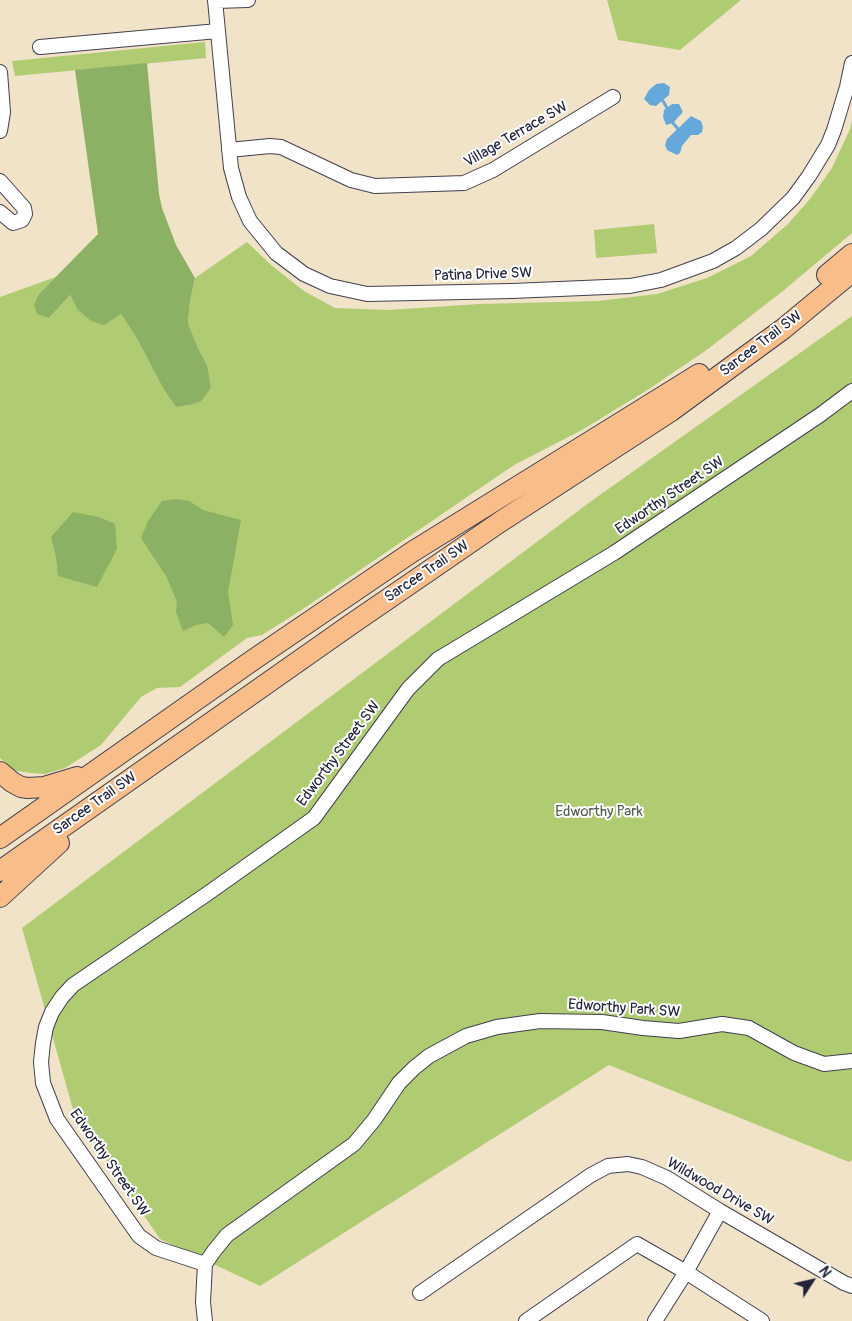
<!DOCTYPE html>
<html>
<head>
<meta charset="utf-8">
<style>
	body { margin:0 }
	#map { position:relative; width:852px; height:1321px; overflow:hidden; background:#f1e3c7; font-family:Pangolin,sans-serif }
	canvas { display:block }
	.north { position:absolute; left:787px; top:1256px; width:50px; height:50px; -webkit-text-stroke:4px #fff; paint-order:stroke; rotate:55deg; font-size:14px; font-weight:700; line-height:20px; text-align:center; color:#22223b }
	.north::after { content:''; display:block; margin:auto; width:18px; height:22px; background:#22223b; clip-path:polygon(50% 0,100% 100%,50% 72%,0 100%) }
</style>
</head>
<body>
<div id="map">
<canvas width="852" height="1321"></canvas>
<div class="north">N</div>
</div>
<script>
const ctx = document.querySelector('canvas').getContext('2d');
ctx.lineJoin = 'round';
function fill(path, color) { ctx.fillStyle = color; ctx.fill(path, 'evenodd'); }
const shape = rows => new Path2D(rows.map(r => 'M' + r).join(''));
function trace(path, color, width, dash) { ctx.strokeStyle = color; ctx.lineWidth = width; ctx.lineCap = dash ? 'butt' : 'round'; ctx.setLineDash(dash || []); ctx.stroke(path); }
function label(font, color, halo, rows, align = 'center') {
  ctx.font = font + ' Pangolin,sans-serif'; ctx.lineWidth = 4; ctx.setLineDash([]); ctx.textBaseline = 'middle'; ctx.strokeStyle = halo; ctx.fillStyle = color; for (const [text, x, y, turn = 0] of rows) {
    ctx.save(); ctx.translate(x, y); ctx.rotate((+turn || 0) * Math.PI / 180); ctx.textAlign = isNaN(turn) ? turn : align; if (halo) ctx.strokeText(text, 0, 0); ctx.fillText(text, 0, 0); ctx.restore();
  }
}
fill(shape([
	[607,0,741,0,680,50,618,40],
	[205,42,206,58,15,76,12,61],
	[852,121,852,233,783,291,708,349,649,389,582,430,514,465,300,611,262,635,247,638,180,687,157,688,141,697,101,745,65,768,45,774,30,773,12,770,0,758,0,297,56,277,39,294,49,318,70,295,77,309,121,314,136,337,164,390,176,407,190,405,207,365,198,348,188,323,190,301,195,278,247,242,271,265,304,291,335,308,388,310,479,304,598,301,657,294,707,278,751,256,788,224,810,199,832,168,850,129],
	[654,224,657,253,596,258,594,230],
	[852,316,852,1160,849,1162,609,1065,260,1286,160,1239,74,1113,22,928,590,502]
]), '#b0cc72');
fill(shape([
	[147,63,159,194,162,208,176,245,195,278,190,301,188,323,198,348,207,365,211,388,201,401,190,405,176,407,164,390,136,337,121,314,104,325,91,321,77,309,70,295,49,318,37,314,34,305,39,294,98,234,75,70],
	[177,499,189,501,203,510,241,520,228,592,233,625,224,637,208,623,196,625,183,631,176,612,177,602,166,576,141,538,148,521,162,501],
	[73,512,99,517,115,524,117,549,97,587,58,576,56,557,51,537]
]), '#8cb064');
fill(shape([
	[664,83,670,87,669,95,656,106,650,105,644,99,649,90,656,84],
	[672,104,679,104,683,112,673,123,666,125,663,117,664,110],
	[691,116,701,121,703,127,702,132,698,135,691,135,682,146,680,153,677,155,667,150,665,145,667,139]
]), '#67a8db');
trace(shape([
	[663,101,667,108],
	[673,123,678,129]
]), '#67a8db', 3);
const minor = shape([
	[215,0,231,168,239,197,250,221,276,253,304,274,330,286,367,294,512,291,630,286,661,280,713,261,736,248,761,229,793,198,809,176,828,145,834,130,847,87,852,63],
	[215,1,248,0],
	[40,47,218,31],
	[0,72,3,112,0,131],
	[229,150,270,146,281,147,351,180,375,186,464,183,493,170,613,97],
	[0,181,24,208,25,214,22,220,13,223,0,212],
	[205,1264,156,1248,139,1236,57,1119,43,1083,41,1062,43,1043,46,1027,52,1012,62,997,73,985,207,894,314,818,408,689,438,659,614,553,820,415,852,391],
	[420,1293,591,1175,608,1166,628,1164,642,1167,667,1178,720,1211,844,1283,852,1286],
	[205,1321,203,1302,205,1264,214,1251,227,1235,354,1144,374,1120,399,1083,414,1068,429,1056,466,1036,497,1027,540,1021,602,1022,643,1028,679,1031,722,1024,749,1028,794,1053,824,1064,852,1061],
	[526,1321,637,1244,686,1272,762,1321],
	[655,1321,686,1272,720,1211]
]);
const highway = shape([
	[827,275,852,254],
	[0,772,12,782,21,787,28,788,44,787,77,777],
	[0,838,253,660,412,552,699,374],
	[0,871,350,625,500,522,671,411,783,329,852,272],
	[0,897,59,843]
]);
trace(minor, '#413f50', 16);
trace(highway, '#413f50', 22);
trace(minor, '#fff', 14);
trace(highway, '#f8bd88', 20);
label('15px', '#22223b', '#fff', [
	["Village Terrace SW",516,135,-30],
	["Patina Drive SW",483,275,-2],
	["Sarcee Trail SW",761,344,-37],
	["Edworthy Street SW",670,496,-34],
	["Sarcee Trail SW",427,572,-34],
	["Edworthy Street SW",339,754,-53],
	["Sarcee Trail SW",95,804,-35],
	["Edworthy Park SW",624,1009,4],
	["Edworthy Street SW",109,1163,55],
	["Wildwood Drive SW",720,1192,30]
]);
label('15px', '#545e4e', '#fff', [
	["Edworthy Park",599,812]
]);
</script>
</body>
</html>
